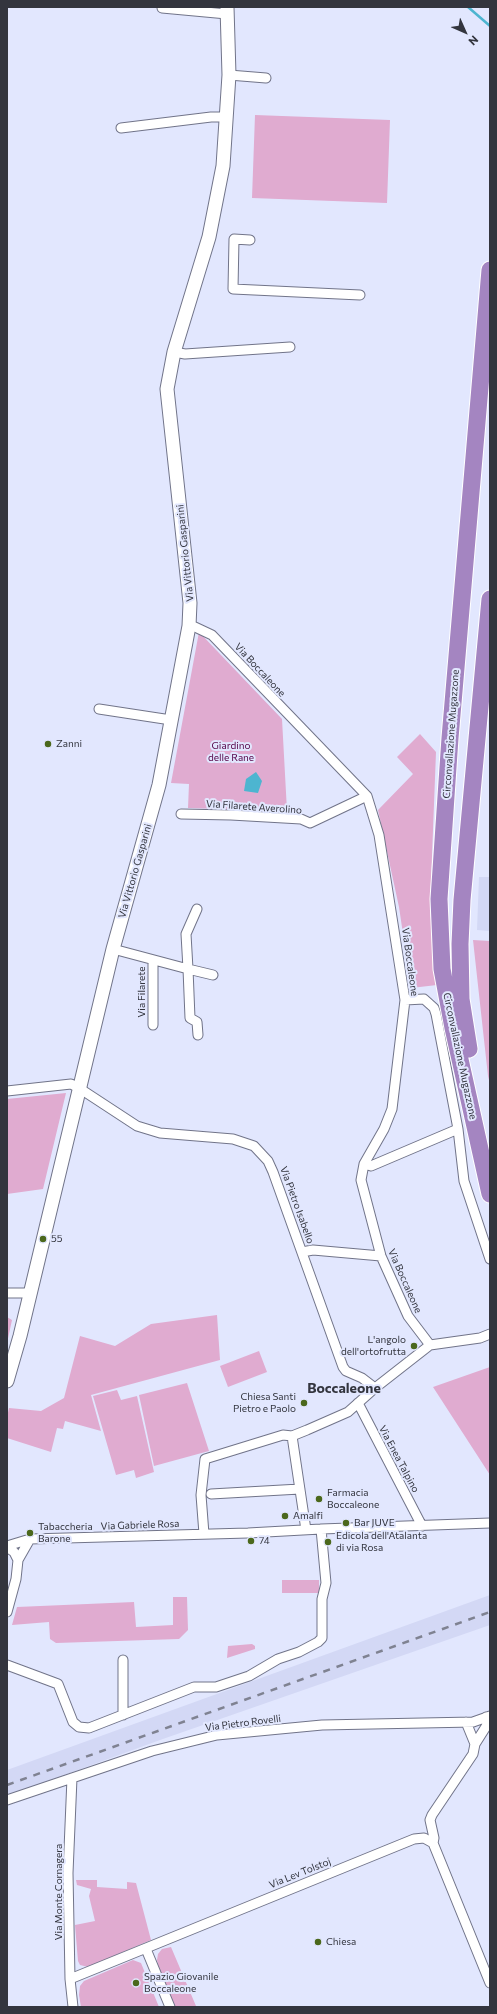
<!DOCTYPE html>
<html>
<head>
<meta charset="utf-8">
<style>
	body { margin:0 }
	#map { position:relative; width:497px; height:2014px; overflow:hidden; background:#e2e7fe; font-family:Commissioner,sans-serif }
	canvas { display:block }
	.frame { position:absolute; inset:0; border:8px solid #33353e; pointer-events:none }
	.north { position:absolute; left:445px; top:12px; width:40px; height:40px; -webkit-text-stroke:3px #e2e7fe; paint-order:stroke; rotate:135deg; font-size:11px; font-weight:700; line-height:16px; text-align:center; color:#33353e }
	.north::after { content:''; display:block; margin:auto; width:14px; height:18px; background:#33353e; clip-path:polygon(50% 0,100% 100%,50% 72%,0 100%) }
</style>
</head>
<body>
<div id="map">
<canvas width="497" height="2014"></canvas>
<div class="frame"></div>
<div class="north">N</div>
</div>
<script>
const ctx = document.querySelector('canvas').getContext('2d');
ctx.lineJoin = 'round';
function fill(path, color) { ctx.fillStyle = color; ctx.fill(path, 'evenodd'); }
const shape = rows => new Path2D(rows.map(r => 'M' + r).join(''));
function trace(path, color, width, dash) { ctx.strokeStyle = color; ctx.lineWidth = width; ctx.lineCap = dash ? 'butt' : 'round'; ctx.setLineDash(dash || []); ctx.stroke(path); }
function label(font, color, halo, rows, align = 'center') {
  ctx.font = font + ' Commissioner,sans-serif'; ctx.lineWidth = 4; ctx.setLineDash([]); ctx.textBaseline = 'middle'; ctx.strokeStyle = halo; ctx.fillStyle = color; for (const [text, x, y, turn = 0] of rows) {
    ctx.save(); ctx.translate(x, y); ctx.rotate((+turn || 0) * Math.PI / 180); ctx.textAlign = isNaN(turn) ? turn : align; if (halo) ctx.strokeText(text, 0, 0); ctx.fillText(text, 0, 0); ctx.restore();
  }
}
fill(shape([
	[479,877,490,877,490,931,477,930],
	[490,1595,490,1625,160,1740,7,1796,7,1770]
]), '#d3d8f5');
fill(shape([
	[255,115,390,120,387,203,252,198],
	[199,632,282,719,287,811,188,808,189,784,171,783],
	[420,734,436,752,430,908,437,985,411,988,399,907,378,810,413,774,397,757],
	[473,940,490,941,490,1084,488,1076],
	[66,1093,43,1189,7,1194,7,1099],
	[217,1315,220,1360,91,1395,101,1431,65,1421,63,1429,57,1428,51,1452,7,1438,7,1417,9,1408,41,1411,64,1398,80,1336,115,1346,151,1324],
	[7,1317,12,1320,7,1343],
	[259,1351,267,1372,228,1387,220,1366],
	[490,1367,490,1475,433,1387],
	[187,1383,209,1451,154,1466,139,1395],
	[117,1390,121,1400,137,1396,154,1472,136,1478,134,1470,116,1475,93,1396],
	[282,1580,319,1580,319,1593,282,1593],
	[173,1597,187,1597,188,1630,179,1639,56,1643,50,1639,49,1622,12,1625,17,1607,134,1602,136,1627,173,1625],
	[252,1644,255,1646,255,1649,227,1658,228,1646],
	[76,1880,97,1880,97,1887,127,1889,127,1882,136,1883,151,1940,88,1967,80,1965,78,1961,75,1925,95,1921,89,1896,91,1889,77,1885],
	[171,1947,196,2006,192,2007,175,2007,159,1970,157,1960,158,1954,162,1949],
	[133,1960,141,1963,159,2007,81,2007,79,1995,80,1986,84,1981]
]), '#e0abd0');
fill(shape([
	[256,772,262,781,258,793,244,791,246,779]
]), '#4db5d0');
trace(shape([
	[468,7,490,26]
]), '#4db5d0', 2.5);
const street = shape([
	[162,8,227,14],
	[229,75,266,78],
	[121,128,211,117,226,117],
	[250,240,234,239,233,289,360,295],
	[174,352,185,354,290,347],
	[189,626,195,627,212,635,367,796,379,835,405,1000,392,1109,384,1129,364,1164,361,1180,381,1256,408,1316,430,1345],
	[99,709,171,720],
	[181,814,231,815,301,819,310,823,367,796],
	[197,909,186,934,188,969,213,975],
	[113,949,188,969,190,1018,197,1022,198,1035],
	[405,1000,424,999,434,1008,436,1014,458,1129,464,1181,490,1259],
	[153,1025,153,960],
	[7,1091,71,1084,79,1088,137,1126,160,1133,233,1139,254,1146,268,1161,273,1172,343,1367,346,1371,362,1378,375,1388],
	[364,1164,371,1166,458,1129],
	[302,1252,313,1250,381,1256],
	[7,1293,29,1293],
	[358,1403,422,1526],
	[292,1436,306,1530],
	[211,1494,300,1489],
	[204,1534,201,1495,205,1459,283,1435,292,1436,307,1430,348,1412,375,1388,430,1345,480,1338,490,1334],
	[7,1546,30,1539,248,1533,321,1529,490,1523],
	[7,1547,14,1552,18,1560,16,1579,7,1612],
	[18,1560,30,1539],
	[123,1660,123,1715],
	[7,1665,58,1684,73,1722,79,1727,89,1728,194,1687,216,1687,249,1676,278,1659,299,1652,318,1642,322,1638,322,1599,326,1583,321,1529],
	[475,1744,487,1725,486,1717],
	[72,1778,68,1873,70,1979,73,2007],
	[7,1800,152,1751,217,1735,322,1725,473,1722,490,1716],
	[433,1843,490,1983],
	[433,1843,434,1838,430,1820,432,1815,473,1754,475,1744,466,1722],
	[146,1949,170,2007],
	[70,1979,414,1839,424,1838,433,1843]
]);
const secondary = shape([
	[7,1381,20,1336,113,949,159,785,189,626,190,603,167,389,174,352,209,237,223,166,229,75,227,7]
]);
const highway = shape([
	[490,270,450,738,439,899,442,969,453,1028,490,1194],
	[469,1049,461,999,460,944,462,900,490,599]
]);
trace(street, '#717489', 11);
trace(secondary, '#717489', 15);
trace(highway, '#fff', 19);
trace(street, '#fff', 9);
trace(secondary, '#fff', 13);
trace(highway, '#a485c1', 17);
trace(shape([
	[7,1785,490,1612]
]), '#7f8291', 2.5, [7, 7]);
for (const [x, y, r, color] of [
	[48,744,4,"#4b681c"],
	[43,1239,4,"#4b681c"],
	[414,1346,4,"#4b681c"],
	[304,1403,4,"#4b681c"],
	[319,1499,4,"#4b681c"],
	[285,1516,4,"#4b681c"],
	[346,1523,4,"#4b681c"],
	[30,1533,4,"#4b681c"],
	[251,1541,4,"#4b681c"],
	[328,1542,4,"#4b681c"],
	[318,1942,4,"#4b681c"],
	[136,1983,4,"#4b681c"]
]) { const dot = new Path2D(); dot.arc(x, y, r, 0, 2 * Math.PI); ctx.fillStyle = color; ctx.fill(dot); trace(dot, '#e2e7fe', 1.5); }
label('10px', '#33353e', '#e2e7fe', [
	["Via Vittorio Gasparini",185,553,-96],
	["Via Boccaleone",260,670,47],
	["Circonvallazione Mugazzone",451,734,-86],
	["Via Filarete Averolino",254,807,4],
	["Via Vittorio Gasparini",135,871,-74],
	["Via Boccaleone",410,962,82],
	["Via Filarete",142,992,-90],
	["Circonvallazione Mugazzone",460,1056,78],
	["Via Pietro Isabello",297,1205,70],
	["Via Boccaleone",405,1281,66],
	["Via Enea Talpino",399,1459,62],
	["Via Gabriele Rosa",140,1525,-2],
	["Via Pietro Rovelli",243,1723,-7],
	["Via Lev Tolstoj",300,1873,-22],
	["Via Monte Cornagera",59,1892,-90]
]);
label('10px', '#33353e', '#e2e7fe', [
	["Zanni",56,744],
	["55",51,1239],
	["L'angolo",406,1340,"right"],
	["dell'ortofrutta",406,1352,"right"],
	["Chiesa Santi",296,1397,"right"],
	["Pietro e Paolo",296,1409,"right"],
	["Farmacia",327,1493],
	["Boccaleone",327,1505],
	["Amalfi",293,1516],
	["Bar JUVE",354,1523],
	["Tabaccheria",38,1527],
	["Barone",38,1539],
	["Edicola dell'Atalanta",336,1536],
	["di via Rosa",336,1548],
	["74",259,1541],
	["Chiesa",326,1942],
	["Spazio Giovanile",144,1977],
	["Boccaleone",144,1989]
], 'left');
label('10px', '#550347', '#e2e7fe', [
	["Giardino",231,746],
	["delle Rane",231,758]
]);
label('bold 14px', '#33353e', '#e2e7fe', [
	["Boccaleone",344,1388]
]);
</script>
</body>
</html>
